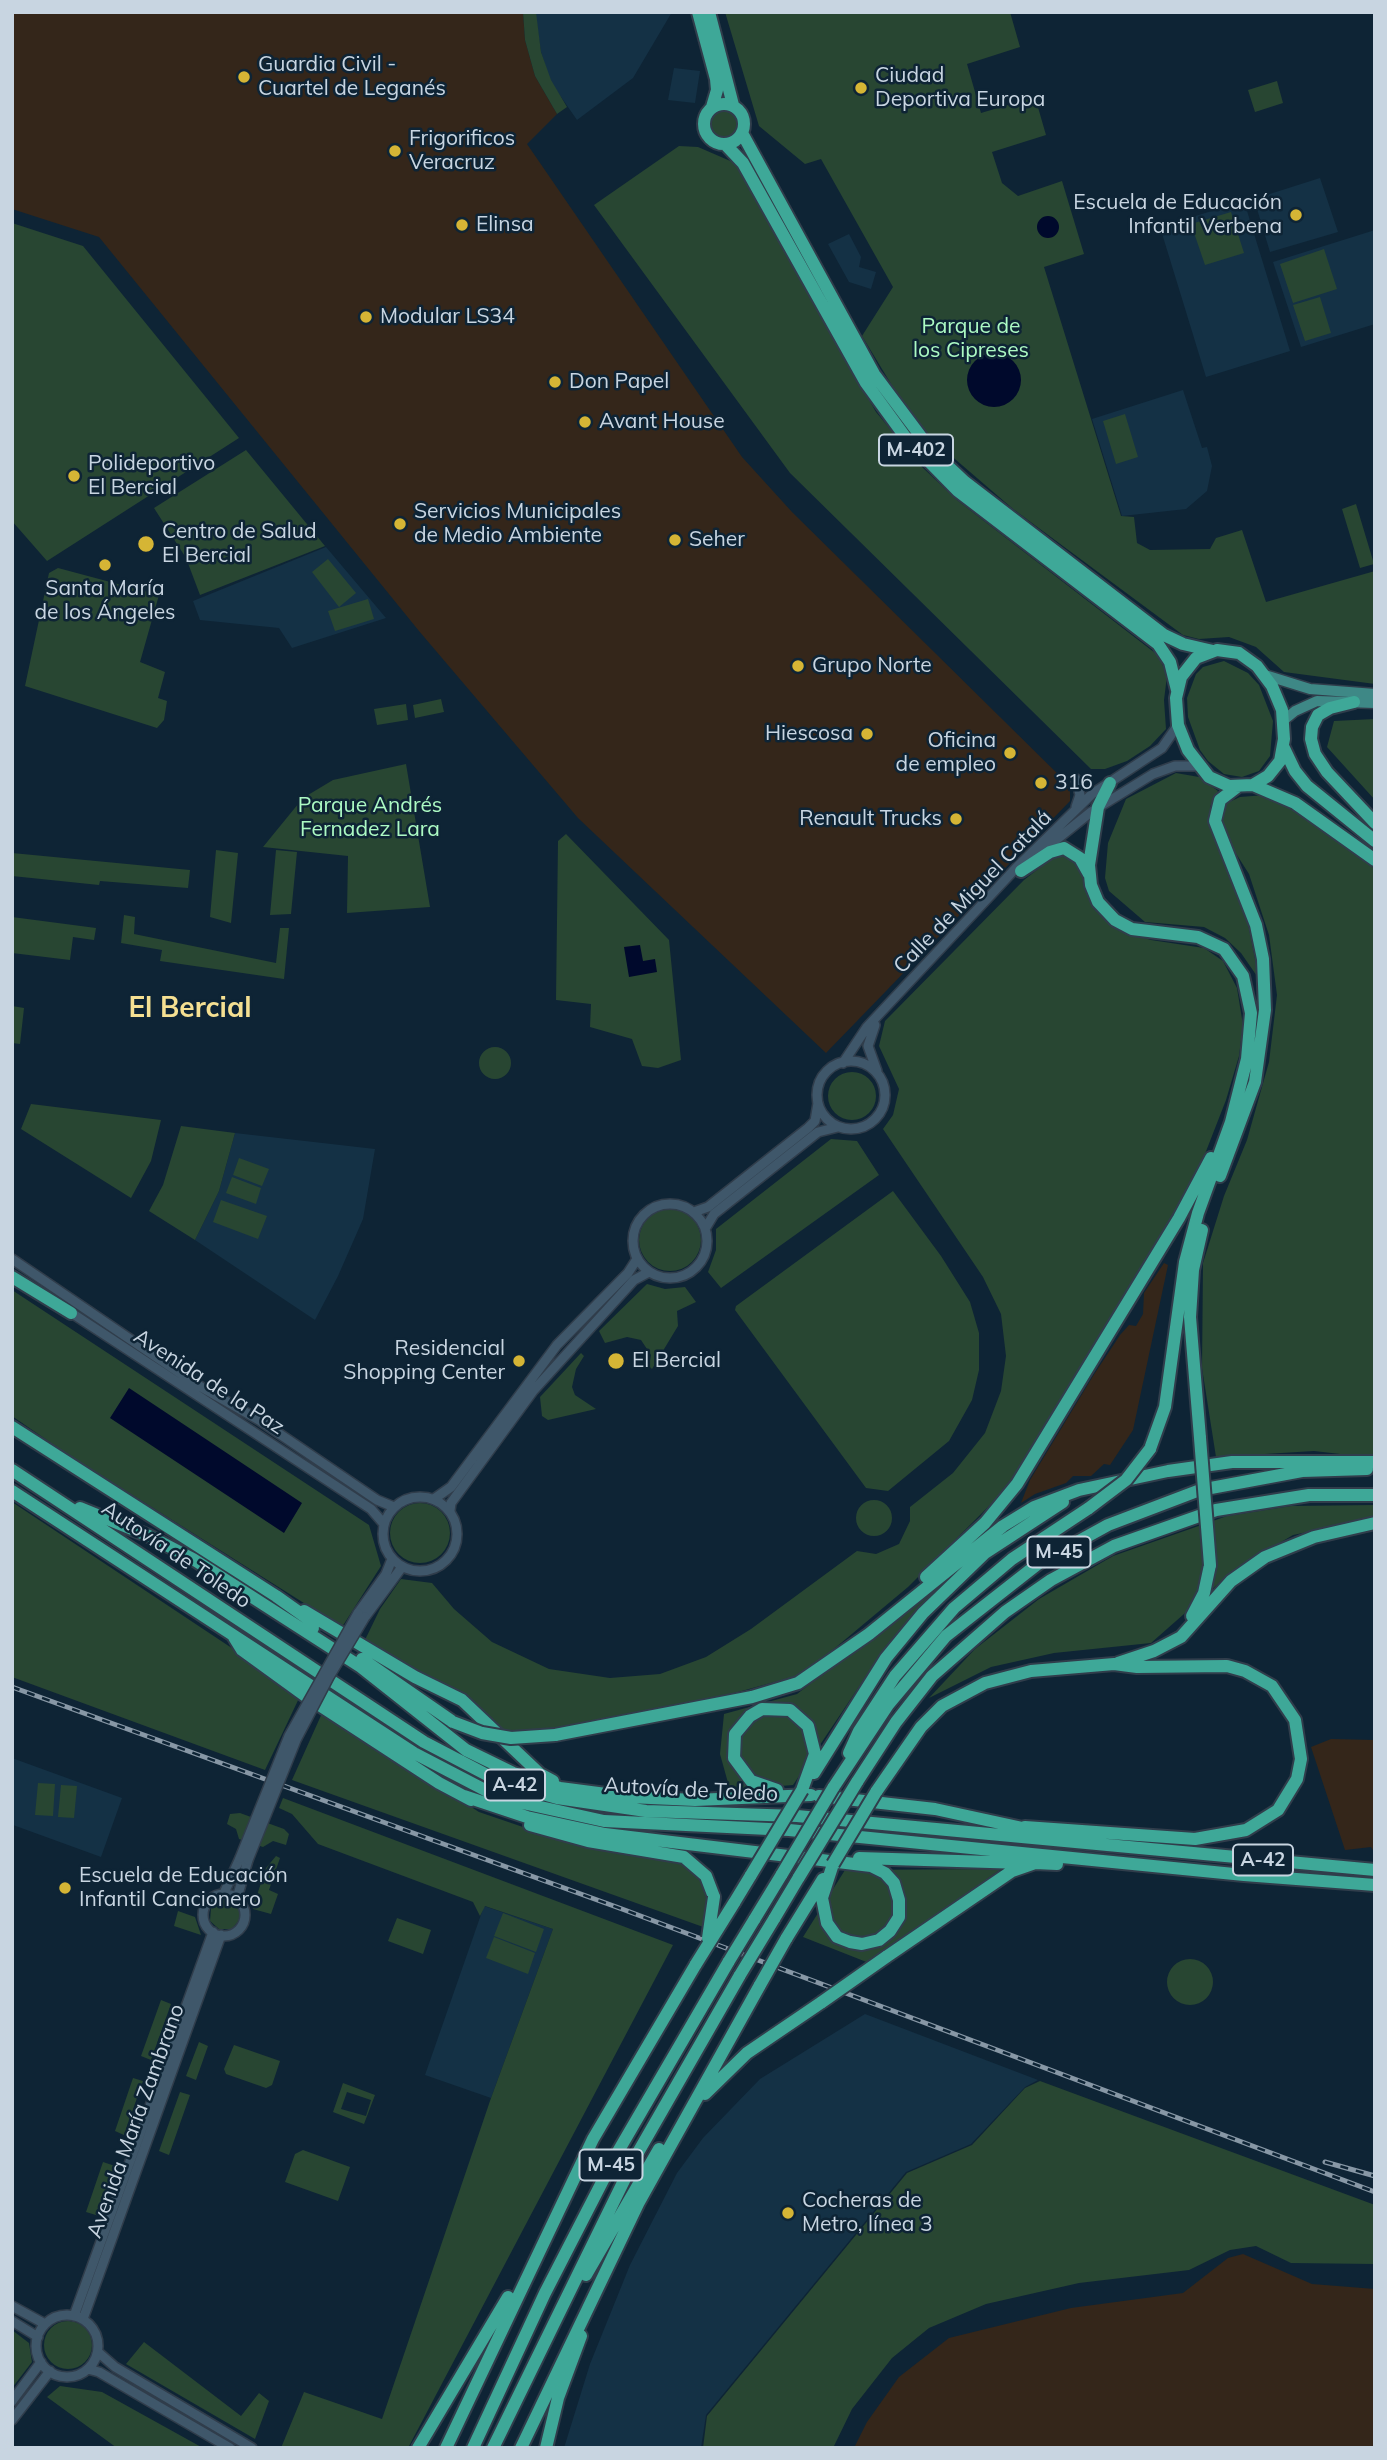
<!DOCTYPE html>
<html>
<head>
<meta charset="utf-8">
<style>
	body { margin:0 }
	#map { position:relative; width:1387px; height:2460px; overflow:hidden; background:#0e2435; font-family:Mulish,sans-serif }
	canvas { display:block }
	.frame { position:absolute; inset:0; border:14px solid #c8d5e1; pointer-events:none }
</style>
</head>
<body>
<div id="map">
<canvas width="1387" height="2460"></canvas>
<div class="frame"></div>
</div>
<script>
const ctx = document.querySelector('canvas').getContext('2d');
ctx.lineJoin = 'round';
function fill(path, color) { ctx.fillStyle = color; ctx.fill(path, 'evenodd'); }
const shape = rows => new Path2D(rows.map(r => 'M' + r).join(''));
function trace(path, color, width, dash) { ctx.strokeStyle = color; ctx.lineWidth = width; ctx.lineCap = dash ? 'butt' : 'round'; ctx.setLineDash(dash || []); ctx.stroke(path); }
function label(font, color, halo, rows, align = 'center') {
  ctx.font = font + ' Mulish,sans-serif'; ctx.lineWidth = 5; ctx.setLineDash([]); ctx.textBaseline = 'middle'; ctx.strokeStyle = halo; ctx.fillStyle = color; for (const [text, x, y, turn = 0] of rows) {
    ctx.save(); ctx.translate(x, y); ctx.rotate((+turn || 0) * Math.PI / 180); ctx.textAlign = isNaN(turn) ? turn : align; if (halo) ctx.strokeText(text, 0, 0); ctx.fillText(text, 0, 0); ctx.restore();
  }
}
fill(shape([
	[535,12,672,12,633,78,577,120,550,81,541,52],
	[674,68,700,71,695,103,668,100],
	[1320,178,1338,232,1270,252,1254,199],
	[1244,201,1290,351,1206,377,1160,227],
	[1375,230,1375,324,1301,347,1273,262],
	[849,234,861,257,859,267,876,272,871,289,849,282,828,244],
	[1183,390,1202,448,1207,447,1212,466,1207,491,1186,509,1122,516,1092,419],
	[326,547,386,618,292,648,279,628,200,620,193,601],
	[235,1133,375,1149,363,1219,338,1276,315,1320,195,1240,219,1191],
	[12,1758,122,1798,101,1857,13,1825],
	[484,1906,553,1929,491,2098,425,2075],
	[865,2014,1038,2080,1025,2087,971,2144,906,2172,706,2415,701,2448,564,2448,590,2364,630,2265,677,2173,703,2138,760,2079]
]), '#143145');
fill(shape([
	[12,12,523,12,525,40,535,76,557,114,527,144,742,457,792,512,1070,786,1070,801,826,1053,578,818,419,631,99,237,12,209],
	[1164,1263,1168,1265,1133,1430,1110,1465,1104,1464,1091,1476,1073,1476,1066,1483,1035,1494,1021,1503,1030,1480,1093,1376,1120,1335,1129,1325,1136,1326,1143,1314,1144,1293],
	[1331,1739,1375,1740,1375,1853,1371,1847,1345,1850,1311,1747],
	[1243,2254,1312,2284,1375,2289,1375,2448,854,2448,867,2422,899,2377,949,2338,1071,2308,1183,2293,1228,2258]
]), '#34261a');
fill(shape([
	[523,12,536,12,541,52,551,80,567,107,557,114,535,76,525,40],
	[725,12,1010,12,1020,47,967,64,981,113,1035,97,1046,135,992,152,1002,183,1018,196,1062,181,1084,254,1044,267,1121,516,1134,517,1137,543,1150,550,1210,549,1216,538,1242,530,1266,602,1375,571,1375,684,1284,672,1256,647,1229,637,1199,639,1183,635,1013,509,934,441,902,402,862,336,893,287,821,159,805,164,759,126],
	[1277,81,1283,103,1255,112,1248,90],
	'710 125a15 15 0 1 1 30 0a15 15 0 1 1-30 0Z',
	[679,146,698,147,735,163,876,412,922,467,957,500,1159,656,1167,676,1164,700,1166,729,1150,746,1127,761,1105,769,1091,769,790,473,594,205],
	[1231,212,1244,253,1205,265,1191,224],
	[12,223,83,246,239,438,47,561,12,521],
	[1324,249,1337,289,1293,303,1280,264],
	[1320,297,1331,333,1305,341,1293,305],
	[1125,414,1138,457,1116,464,1103,421],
	[246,450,325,546,200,595,186,558,154,508],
	[1356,504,1374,564,1360,568,1342,509],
	[328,559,356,593,339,607,312,572],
	[58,568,159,595,140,662,165,672,158,698,167,701,164,720,157,728,25,686,49,573],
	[368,599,374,619,335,631,328,611],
	[1224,661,1248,673,1259,685,1273,721,1270,756,1259,771,1242,777,1224,774,1208,761,1200,750,1188,717,1187,698,1196,674,1203,667],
	[441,699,444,712,415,718,413,705],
	[406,704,408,720,377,725,374,709],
	[1375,719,1375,800,1327,747,1334,721],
	[406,764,430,907,347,913,348,856,263,847,303,798,333,780],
	[1176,773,1199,777,1218,791,1210,807,1210,828,1244,903,1259,979,1241,953,1225,938,1204,927,1145,922,1109,891,1105,878,1108,843,1126,799],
	[1265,795,1301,811,1375,869,1375,1458,1314,1451,1216,1457,1202,1368,1203,1263,1224,1196,1247,1140,1269,1062,1277,995,1269,935,1249,874,1221,830,1225,804,1240,797],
	[566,834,669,940,681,1060,658,1068,642,1066,632,1039,590,1027,591,1004,556,1000,558,841],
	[216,850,238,853,231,923,210,917],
	[276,850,297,852,291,914,270,915],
	[12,853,190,870,188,888,100,881,99,885,12,876],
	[1061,855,1079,865,1094,909,1118,930,1151,940,1204,948,1223,961,1237,988,1243,1025,1239,1056,1226,1100,1196,1177,1007,1488,908,1587,804,1674,716,1698,537,1733,502,1731,465,1696,364,1642,380,1609,401,1579,432,1583,454,1609,492,1642,549,1669,610,1678,660,1674,706,1657,751,1629,857,1551,876,1554,899,1544,910,1521,910,1507,953,1473,985,1433,1001,1391,1006,1356,1001,1314,983,1277,883,1129,893,1115,899,1089,879,1046,885,1021,1024,880,1052,858],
	[124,915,135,917,134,934,276,963,280,928,289,928,284,979,160,961,162,950,121,943],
	[12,917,96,928,94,940,73,937,70,960,12,953],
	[12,1006,24,1008,20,1044,12,1043],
	'479 1063a16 16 0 1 1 32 0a16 16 0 1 1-32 0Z',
	'828 1096a24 24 0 1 1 48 0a24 24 0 1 1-48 0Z',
	[31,1104,161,1120,151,1161,131,1198,21,1129],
	[181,1126,235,1133,219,1191,195,1240,149,1211,163,1185],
	[831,1139,857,1141,879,1175,721,1288,708,1272,716,1250,716,1229],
	[239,1158,269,1169,262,1186,233,1175],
	[232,1177,261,1188,256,1204,226,1193],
	[893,1191,941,1256,970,1302,979,1333,979,1370,972,1400,949,1441,888,1491,866,1488,735,1310,736,1306],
	[221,1200,267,1216,258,1239,213,1222],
	'639 1240a31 31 0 1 1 62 0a31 31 0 1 1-62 0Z',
	[647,1284,665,1289,685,1287,696,1302,677,1311,678,1326,652,1369,649,1366,651,1355,641,1340,627,1337,605,1343,599,1331],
	[12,1290,369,1525,381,1566,342,1627,64,1452,12,1416],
	[581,1353,584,1356,576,1369,572,1387,575,1395,596,1409,548,1420,542,1416,540,1397],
	'856 1518a18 18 0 1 1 36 0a18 18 0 1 1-36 0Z',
	[12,1502,301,1694,265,1770,12,1677],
	'390 1533a30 30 0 1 1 60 0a30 30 0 1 1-60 0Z',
	[1375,1505,1375,1518,1293,1535,1234,1570,1151,1643,1054,1653,991,1667,929,1698,975,1649,1039,1599,1113,1556,1227,1516,1291,1506],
	[950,1574,887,1645,793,1785,730,1790,720,1754,724,1714,797,1694],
	[323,1711,479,1812,561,1840,671,1859,691,1868,704,1886,710,1903,706,1928,292,1780],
	[38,1783,55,1784,53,1816,35,1815],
	[61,1785,77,1786,74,1818,58,1817],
	[283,1798,673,1945,408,2448,281,2448,304,2392,382,2419,491,2098,553,1929,485,1906,480,1916,473,1902,318,1844,292,1814,279,1808],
	[240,1813,284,1829,289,1834,286,1845,273,1841,263,1847,239,1839,236,1829,227,1824,230,1814],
	[276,1856,280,1858,269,1890,278,1894,271,1914,253,1909,250,1900,255,1901,266,1868],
	[1001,1869,869,1963,803,1937,845,1870],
	[219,1900,231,1900,239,1908,240,1919,232,1929,219,1929,210,1921,211,1908],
	[178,1911,195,1917,201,1935,174,1926],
	[503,1913,544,1929,536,1952,494,1936],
	[397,1918,431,1930,423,1954,388,1941],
	[494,1937,535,1953,528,1974,486,1958],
	'1167 1982a23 23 0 1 1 46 0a23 23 0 1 1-46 0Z',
	[161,2000,171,2004,151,2060,141,2056],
	[199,2042,208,2046,196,2080,186,2076],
	[234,2045,280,2061,272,2085,266,2088,226,2074,224,2069],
	[133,2078,143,2081,124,2135,115,2131],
	[1040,2081,1375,2205,1375,2264,1291,2263,1256,2246,1230,2250,1189,2270,1079,2283,986,2304,929,2328,892,2358,852,2409,833,2448,703,2448,707,2416,907,2173,972,2145,1025,2088],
	[343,2083,375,2095,364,2124,333,2112],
	[347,2092,371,2100,366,2116,341,2109],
	[180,2092,190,2095,169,2155,159,2151],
	[303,2150,350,2167,338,2201,285,2182,295,2154],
	[103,2162,115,2166,99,2216,86,2212],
	'44 2345a24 24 0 1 1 48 0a24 24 0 1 1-48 0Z',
	[12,2330,29,2343,32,2362,12,2388],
	[144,2342,241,2416,259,2393,269,2401,255,2439,126,2364],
	[60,2386,102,2392,203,2448,117,2448,47,2397]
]), '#284632');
fill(shape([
	'1037 227a11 11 0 1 1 22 0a11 11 0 1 1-22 0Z',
	'967 380a27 27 0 1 1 54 0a27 27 0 1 1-54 0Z',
	[640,945,643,961,655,959,657,972,629,977,624,947],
	[129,1388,302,1503,284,1533,110,1418]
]), '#00092c');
const secondary = shape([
	[1076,779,1080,795,1076,807],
	[1041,852,1091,812,1153,774,1175,766,1199,766],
	[875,1025,868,1046,877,1071],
	'817 1095a34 34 0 1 1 68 0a34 34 0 1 1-68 0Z',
	[843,1063,867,1027,1016,868,1092,794,1162,748,1178,725],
	'633 1241a37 37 0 1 1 74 0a37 37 0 1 1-74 0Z',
	[694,1212,708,1207,808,1128,815,1121,818,1103],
	[705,1229,714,1214,818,1132,838,1127],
	[12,1259,196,1384,259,1420,377,1500,394,1507],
	[67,1310,371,1509,384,1524],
	'383 1534a37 37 0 1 1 74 0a37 37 0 1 1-74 0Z',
	[434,1499,451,1487,557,1345,628,1273,637,1259],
	[450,1511,451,1503,533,1391,634,1280,649,1272],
	[358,1613,386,1574,392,1559],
	[365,1617,402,1567],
	[224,1893,240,1858],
	'203 1915a21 21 0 1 1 42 0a21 21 0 1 1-42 0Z',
	[237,1898,248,1860],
	[12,2306,45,2324],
	'36 2346a31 31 0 1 1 62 0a31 31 0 1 1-62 0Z',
	[74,2316,213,1932],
	[83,2319,221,1935],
	[12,2321,38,2337],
	[98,2352,115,2367,252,2448],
	[88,2369,99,2372,230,2448],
	[12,2401,41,2362],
	[12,2420,50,2371]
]);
const primary = shape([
	[1265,675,1310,689,1375,694],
	[1284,720,1295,711,1317,701,1375,703]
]);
const highway = shape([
	[698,12,716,79,717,90,712,107],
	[709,12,733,105],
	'704 124a20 20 0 1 1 40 0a20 20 0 1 1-40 0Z',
	[742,133,874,374,931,450,965,482,1164,635,1183,644,1213,651],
	[725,144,743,163,866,383,906,438,958,491,1158,644,1170,662,1177,690],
	[1217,650,1239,653,1257,666,1272,686,1282,710,1284,739,1280,761,1268,776,1253,785,1229,786,1209,777,1188,750,1178,725,1176,698,1181,677,1196,658,1217,650],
	[1354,702,1330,708,1318,715,1312,727,1311,739,1315,754,1327,772,1375,823],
	[1284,748,1295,771,1307,786,1375,841],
	[1110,783,1098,807,1089,865,1091,885,1098,902,1115,920,1132,929,1198,937,1224,949,1243,976,1251,1013,1247,1059,1231,1122,1198,1213,1185,1262,1165,1407,1150,1449],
	[1253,785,1295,803,1375,860],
	[1021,871,1050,852,1064,848,1080,858,1089,874],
	[1220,1176,1255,1082,1265,1010,1263,959,1256,925,1215,821,1220,800,1237,787],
	[12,1277,71,1313],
	[12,1427,276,1596,307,1618,313,1628],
	[1200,1438,1190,1317,1193,1270,1202,1230],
	[12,1470,424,1742,491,1777,525,1789,557,1798,646,1811,797,1816,1375,1870],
	[12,1491,414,1753,487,1791,518,1802,604,1821,789,1830,1244,1875,1375,1885],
	[80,1508,149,1536,193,1559,361,1667,466,1750,513,1773,560,1788,629,1797,695,1800,811,1795],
	[926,1577,985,1523,1017,1484,1179,1218,1211,1158],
	[304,1611,415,1677,462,1700,540,1774,553,1781],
	[1192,1616,1204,1593,1210,1565],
	[234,1637,242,1650,304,1695,439,1783,471,1800],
	[362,1659,453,1722],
	[1118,1663,1154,1651,1181,1637,1231,1581,1265,1557,1314,1537,1375,1523],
	[555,1735,752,1697,798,1683,869,1634,1003,1526,1034,1507,1079,1490,1168,1471,1232,1462,1375,1462],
	[849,1753,859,1731,895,1676,954,1608,1012,1559,1089,1508],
	[814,1773,886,1658,923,1613,985,1553,1063,1502],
	[857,1782,896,1722,932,1676,1005,1612,1051,1580,1114,1546,1216,1510,1309,1495,1375,1495],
	[833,1788,888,1705,946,1636,1039,1563,1108,1525,1200,1490,1302,1471,1367,1469],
	[777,1790,751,1781,734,1758,735,1734,750,1716,762,1709,790,1710,808,1726,815,1754,802,1790],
	[876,1792,921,1727,942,1706,985,1683,1031,1671,1114,1664,1137,1667,1227,1666,1245,1671,1272,1686,1295,1720,1301,1759,1297,1779,1278,1810,1246,1830,1195,1839,1025,1827],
	[464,1796,527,1817,605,1834,871,1866,885,1873,894,1883,899,1900,899,1917,890,1931,879,1940,862,1944,850,1942,837,1937,827,1923,822,1898,833,1864],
	[819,1796,935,1809,1032,1830],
	[530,1825,588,1841,684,1857,706,1876,714,1897],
	[859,1858,1023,1863],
	[734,1903,751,1875],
	[774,1919,799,1877],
	[754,1920,782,1874],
	[786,1939,823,1879],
	[886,1957,1012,1871,1035,1863,1057,1864],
	[705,2094,747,2053,822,2002],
	[586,2275,659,2149],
	[418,2448,508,2297],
	[446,2448,593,2139,696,1964],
	[473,2448,545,2293,616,2155,729,1961],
	[493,2448,636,2156,740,1975],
	[521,2448,639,2202,760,1985],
	[546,2448,558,2398,581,2336]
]);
trace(secondary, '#303d4b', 12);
trace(primary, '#303d4b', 13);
trace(highway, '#303d4b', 16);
trace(secondary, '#3f576a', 9);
trace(primary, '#3e8886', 10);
trace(highway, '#3ea898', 12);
const rail = shape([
	[12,1687,622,1909,1375,2192],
	[1325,2162,1375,2176]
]);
trace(rail, '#8797a5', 5);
trace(rail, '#0e2435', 2.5, [8]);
const secondaryBridge = shape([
	[240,1858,289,1736,358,1613],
	[248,1860,296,1740,329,1677,365,1617]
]);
const highwayBridge = shape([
	[1200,1438,1210,1565],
	[1089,1508,1126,1480,1150,1449],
	[453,1722,482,1733,511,1738,555,1735],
	[833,1864,876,1792],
	[782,1874,833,1788],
	[751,1875,802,1790],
	[799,1877,857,1782],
	[708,1938,714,1897],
	[729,1961,754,1920],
	[696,1964,734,1903],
	[740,1975,774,1919],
	[760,1985,786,1939],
	[822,2002,886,1957]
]);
trace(secondaryBridge, '#303d4b', 12, []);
trace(highwayBridge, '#303d4b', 16, []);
trace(secondaryBridge, '#3f576a', 9);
trace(highwayBridge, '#3ea898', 12);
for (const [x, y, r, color] of [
	[244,77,7,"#d5b535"],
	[861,88,7,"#d5b535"],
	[395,151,7,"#d5b535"],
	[1296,215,7,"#d5b535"],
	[462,225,7,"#d5b535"],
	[366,317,7,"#d5b535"],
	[555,382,7,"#d5b535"],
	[585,422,7,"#d5b535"],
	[74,476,7,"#d5b535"],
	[400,524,7,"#d5b535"],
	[675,540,7,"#d5b535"],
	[146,544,9,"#d5b535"],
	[105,565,7,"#d5b535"],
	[798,666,7,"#d5b535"],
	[867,734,7,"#d5b535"],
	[1010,753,7,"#d5b535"],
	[1041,783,7,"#d5b535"],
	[956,819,7,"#d5b535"],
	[519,1361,7,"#d5b535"],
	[616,1361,9,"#d5b535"],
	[65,1888,7,"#d5b535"],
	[788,2213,7,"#d5b535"]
]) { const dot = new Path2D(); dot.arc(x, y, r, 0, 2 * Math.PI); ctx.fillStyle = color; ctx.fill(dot); trace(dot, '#0e2435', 2.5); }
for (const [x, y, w] of [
	[916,450,74],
	[1059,1552,63],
	[515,1785,60],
	[1263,1860,60],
	[611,2165,63]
]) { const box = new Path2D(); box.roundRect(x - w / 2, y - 15.5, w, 31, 5); ctx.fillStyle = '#0e2435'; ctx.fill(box); trace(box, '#c8d5e1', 2); }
label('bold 19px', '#c8d5e1', null, [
	["M-402",916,450],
	["M-45",1059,1552],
	["A-42",515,1785],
	["A-42",1263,1860],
	["M-45",611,2165]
]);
label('21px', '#c8d5e1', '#0e2435', [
	["Guardia Civil -",258,65],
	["Cuartel de Leganés",258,89],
	["Ciudad",875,76],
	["Deportiva Europa",875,100],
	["Frigorificos",409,139],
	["Veracruz",409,163],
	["Escuela de Educación",1282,203,"right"],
	["Infantil Verbena",1282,227,"right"],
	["Elinsa",476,225],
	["Modular LS34",380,317],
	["Don Papel",569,382],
	["Avant House",599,422],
	["Polideportivo",88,464],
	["El Bercial",88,488],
	["Servicios Municipales",414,512],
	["de Medio Ambiente",414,536],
	["Centro de Salud",162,532],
	["El Bercial",162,556],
	["Seher",689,540],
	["Santa María",105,589,"center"],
	["de los Ángeles",105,613,"center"],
	["Grupo Norte",812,666],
	["Hiescosa",853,734,"right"],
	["Oficina",996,741,"right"],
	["de empleo",996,765,"right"],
	["316",1055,783],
	["Renault Trucks",942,819,"right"],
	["Residencial",505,1349,"right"],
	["Shopping Center",505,1373,"right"],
	["El Bercial",632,1361],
	["Escuela de Educación",79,1876],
	["Infantil Cancionero",79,1900],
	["Cocheras de",802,2201],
	["Metro, línea 3",802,2225]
], 'left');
label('21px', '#acf9c3', '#0e2435', [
	["Parque de",971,327],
	["los Cipreses",971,351],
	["Parque Andrés",370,806],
	["Fernadez Lara",370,830]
]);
label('21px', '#c8d5e1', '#0e2435', [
	["Calle de Miguel Catalá",973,892,-46],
	["Avenida de la Paz",209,1382,33],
	["Autovía de Toledo",176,1555,34],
	["Autovía de Toledo",691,1790,3],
	["Avenida María Zambrano",136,2121,-70]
]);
label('bold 28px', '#f5e092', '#0e2435', [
	["El Bercial",190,1009]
]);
</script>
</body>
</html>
